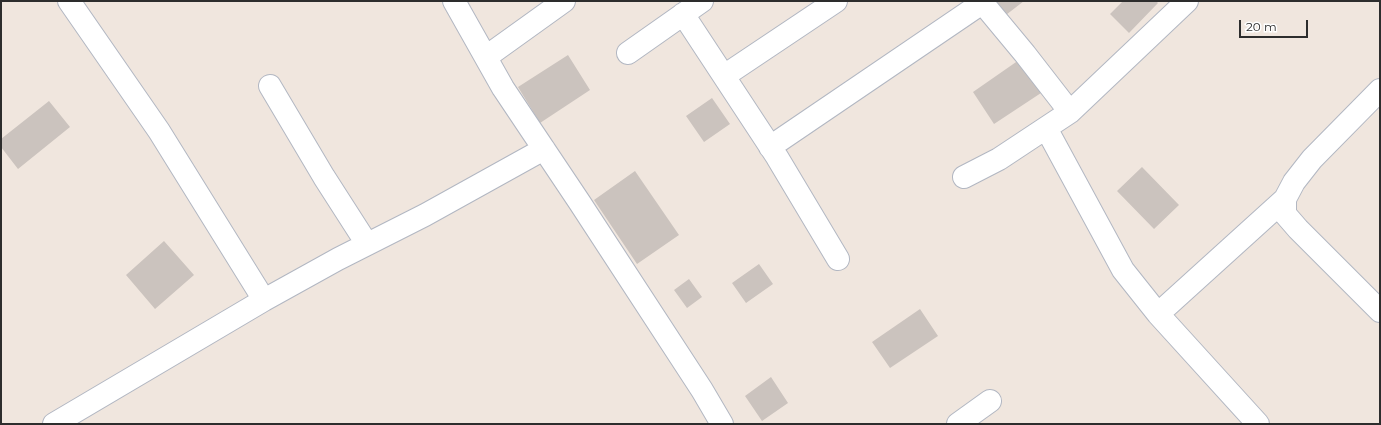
<!DOCTYPE html>
<html>
<head>
<meta charset="utf-8">
<style>
	body { margin:0 }
	#map { position:relative; width:1381px; height:425px; overflow:hidden; background:#f0e6de; font-family:Montserrat,sans-serif }
	canvas { display:block }
	.frame { position:absolute; inset:0; border:2px solid #2d2d2d; pointer-events:none }
	.scale { position:absolute; left:1239px; top:20px; width:69px; height:18px; box-sizing:border-box; border:2px solid #2d2d2d; border-top:0; padding-left:5px; font-size:12px; line-height:14px; white-space:nowrap; color:#2d2d2d; -webkit-text-stroke:3px #fff; paint-order:stroke }
</style>
</head>
<body>
<div id="map">
<canvas width="1381" height="425"></canvas>
<div class="frame"></div>
<div class="scale">20 m</div>
</div>
<script>
const ctx = document.querySelector('canvas').getContext('2d');
ctx.lineJoin = 'round';
function fill(path, color) { ctx.fillStyle = color; ctx.fill(path, 'evenodd'); }
const shape = rows => new Path2D(rows.map(r => 'M' + r).join(''));
function trace(path, color, width, dash) { ctx.strokeStyle = color; ctx.lineWidth = width; ctx.lineCap = dash ? 'butt' : 'round'; ctx.setLineDash(dash || []); ctx.stroke(path); }
fill(shape([
	[989,1,1024,1,1002,18],
	[1123,1,1156,1,1158,3,1129,33,1110,14],
	[568,55,590,90,540,123,518,87],
	[1019,60,1041,93,994,124,973,92],
	[712,98,730,124,704,142,686,116],
	[49,101,70,127,18,169,1,147,1,139],
	[1142,167,1179,205,1154,229,1117,191],
	[635,171,679,235,637,264,594,200],
	[164,241,194,275,155,309,126,275],
	[759,264,773,284,746,303,732,283],
	[689,279,702,297,687,308,674,290],
	[920,309,938,336,890,368,872,342],
	[771,377,788,403,762,421,745,396]
]), '#cbc3be');
const street = shape([
	[69,1,159,131,264,300],
	[454,1,503,88,580,203,702,390,722,424],
	[981,1,1025,54,1070,112],
	[683,14,777,157,838,259],
	[628,53,702,1],
	[486,57,564,1],
	[724,76,836,1],
	[270,86,324,177,367,244],
	[1380,90,1312,159,1294,182,1285,199,1285,214,1298,229,1380,311],
	[1046,128,1123,270,1158,314,1258,424],
	[770,147,982,3],
	[964,177,999,159,1070,112,1187,1],
	[1158,314,1285,199],
	[54,424,264,300,338,259,425,215,544,149],
	[958,424,990,401]
]);
trace(street, '#b2b7c2', 24);
trace(street, '#fff', 22);
</script>
</body>
</html>
